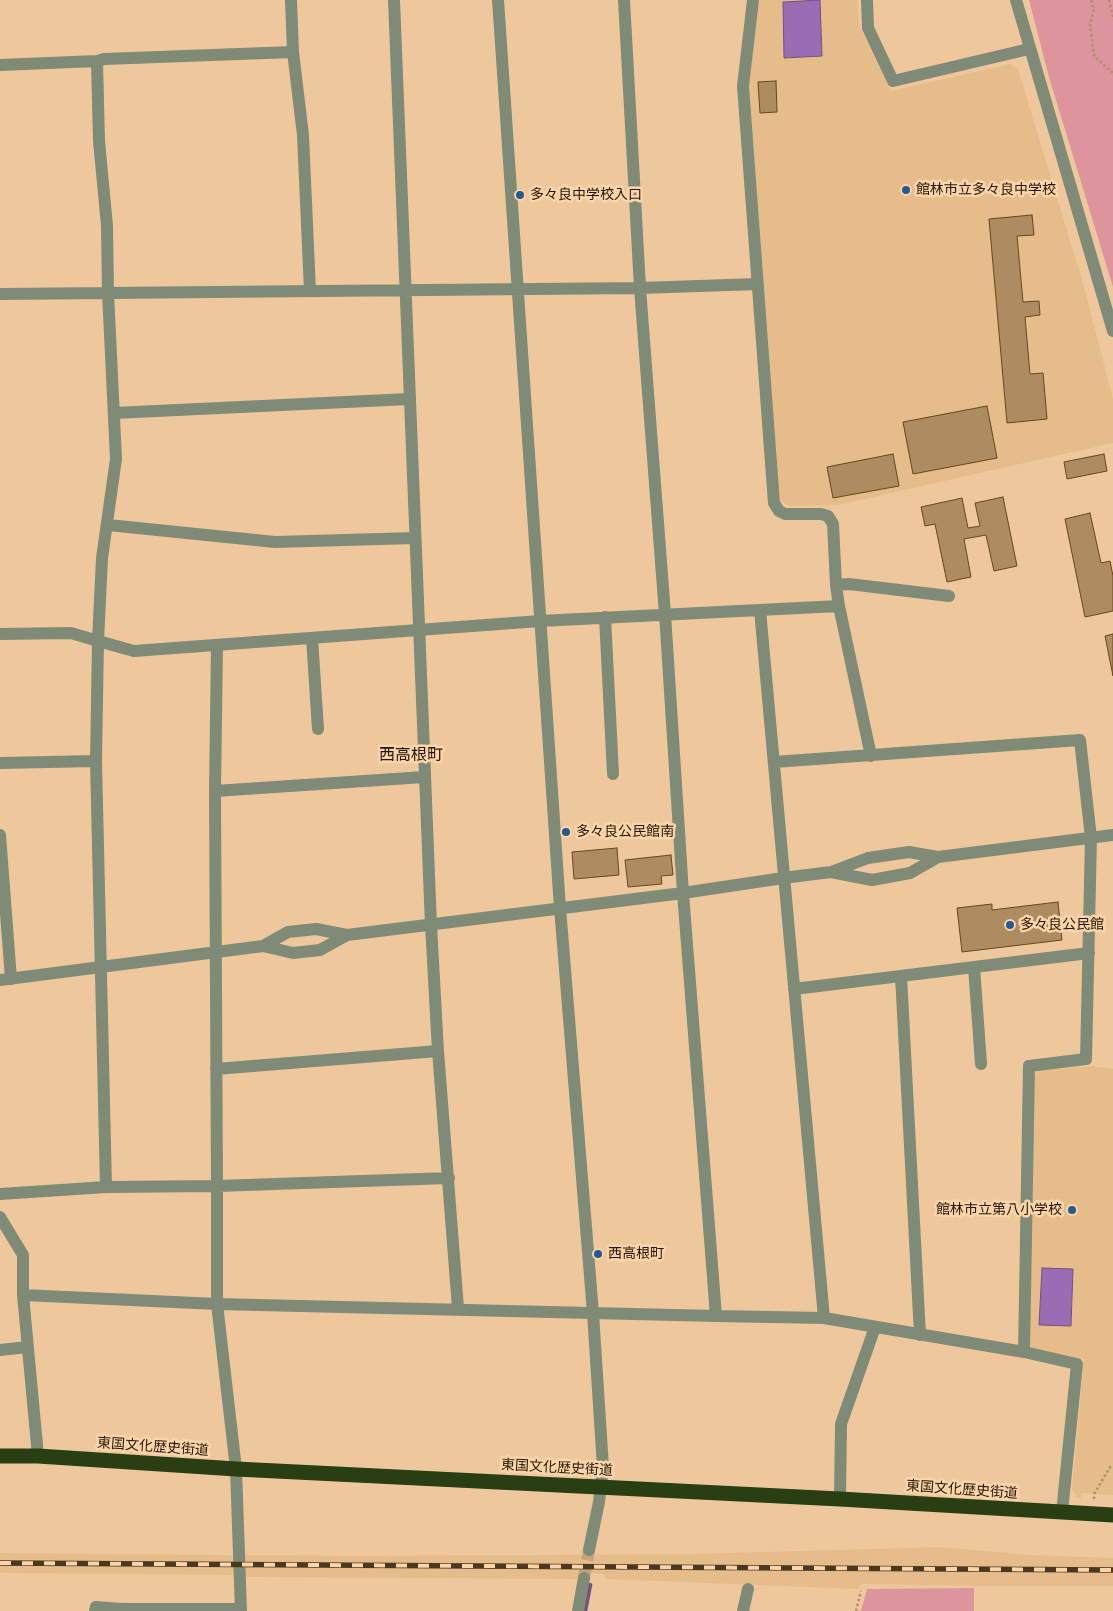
<!DOCTYPE html>
<html>
<head>
<meta charset="utf-8">
<style>
	body { margin:0 }
	canvas { display:block; background:#eec89c }
</style>
</head>
<body>
<canvas width="1113" height="1611"></canvas>
<script>
const ctx = document.querySelector('canvas').getContext('2d');
ctx.lineJoin = 'round';
function fill(path, color) { ctx.fillStyle = color; ctx.fill(path, 'evenodd'); }
const shape = rows => new Path2D(rows.map(r => 'M' + r).join(''));
function trace(path, color, width, dash) { ctx.strokeStyle = color; ctx.lineWidth = width; ctx.lineCap = dash ? 'butt' : 'round'; ctx.setLineDash(dash || []); ctx.stroke(path); }
function label(font, color, halo, rows, align = 'center') {
  ctx.font = font + ' "IBM Plex Sans","Noto Sans JP",sans-serif'; ctx.lineWidth = 5; ctx.setLineDash([]); ctx.textBaseline = 'middle'; ctx.strokeStyle = halo; ctx.fillStyle = color; for (const [text, x, y, turn = 0] of rows) {
    ctx.save(); ctx.translate(x, y); ctx.rotate((+turn || 0) * Math.PI / 180); ctx.textAlign = isNaN(turn) ? turn : align; if (halo) ctx.strokeText(text, 0, 0); ctx.fillText(text, 0, 0); ctx.restore();
  }
}
fill(shape([
	[759,0,858,0,859,25,891,91,1010,64,1018,69,1085,290,1113,399,1113,443,838,505,790,506,780,501,749,86],
	[1093,1066,1113,1069,1113,1495,1082,1493,1081,1498,1077,1497,1072,1489,1084,1359,1033,1349,1027,1342,1033,1078,1038,1071],
	[941,1547,1029,1555,1113,1558,1113,1586,976,1586,861,1584,858,1589,607,1579,603,1574,580,1572,577,1579,244,1577,245,1555,358,1556,692,1554],
	[0,1553,233,1555,235,1575,0,1573]
]), '#e6bc8a');
fill(shape([
	[1029,0,1113,0,1113,287,1049,77],
	[974,1588,974,1611,861,1611,867,1589]
]), '#de949d');
const water = shape([
	[820,0,822,56,784,58,783,2,820,0],
	[1042,1268,1073,1269,1071,1326,1039,1325,1042,1268]
]);
fill(water, '#986db4');
trace(water, '#755380', 1);
trace(shape([
	[585,1611,590,1585]
]), '#755380', 4.5);
const building = shape([
	[776,81,777,112,760,113,758,82,776,81],
	[1032,215,1034,235,1017,236,1023,302,1039,301,1040,315,1025,317,1030,374,1043,373,1047,419,1007,423,989,219,1032,215],
	[987,406,997,458,913,474,903,422,987,406],
	[893,454,899,486,833,498,827,467,893,454],
	[1104,454,1107,471,1067,479,1064,462,1104,454],
	[1003,497,1017,566,994,571,986,535,964,539,971,577,947,582,935,524,925,526,921,507,962,498,968,528,980,526,975,503,1003,497],
	[1090,513,1101,563,1110,561,1113,576,1113,611,1085,617,1065,519,1090,513],
	[1113,634,1113,676,1105,636,1113,634],
	[617,848,619,875,574,879,572,852,617,848],
	[671,855,673,875,661,876,662,884,628,887,625,860,671,855],
	[1058,902,1062,940,962,952,957,908,992,904,992,910,1058,902]
]);
fill(building, '#ae8b61');
trace(building, '#66471d', 1);
trace(shape([
	[584,1578,589,1550]
]), '#c5a47e', 12, [12, 6]);
trace(shape([
	[1091,0,1094,9,1090,24,1094,56,1113,73],
	[1109,0,1113,17],
	[1094,1499,1094,1494,1112,1464],
	[856,1611,861,1591]
]), '#ae906d', 2.5, [2.5, 2.5]);
trace(shape([
	[291,0,293,52,303,135,310,291],
	[394,0,431,925,438,1051,458,1308],
	[498,0,560,908,593,1313,603,1467,599,1502,589,1550],
	[753,0,743,86,774,503,779,511,785,514,821,514,828,516,833,524,836,585,839,606,871,756],
	[867,0,868,28,893,81,1029,49],
	[1016,0,1113,331],
	[0,65,97,61,104,59,293,52],
	[0,294,640,288,758,284],
	[114,413,409,399],
	[108,525,275,542,415,538],
	[836,585,849,584,949,596],
	[760,610,824,1318],
	[605,617,613,774],
	[0,634,71,633,98,641,102,558,116,459,108,293,107,226,99,141,97,61],
	[312,638,318,729],
	[217,645,215,791,217,1186,449,1178],
	[774,762,1080,740,1091,838,1086,1059,1029,1066,1024,1352],
	[0,763,96,761],
	[215,791,424,777],
	[0,835,11,979],
	[831,872,872,880,910,873,938,857],
	[263,946,293,953,320,950,347,935],
	[974,967,981,1064],
	[901,976,920,1335],
	[0,980,263,946,288,932,316,929,347,935,683,893,783,878,831,872,868,858,909,852,938,857,1113,835],
	[794,989,1089,953],
	[216,1069,438,1051],
	[106,1187,96,761,98,641,134,651,540,621,839,606],
	[0,1194,106,1187,217,1186,217,1304,236,1469,241,1611],
	[0,1217,23,1255,23,1295,38,1456],
	[23,1295,217,1304,716,1316,683,893,665,614,640,288,624,0],
	[716,1316,824,1318,1024,1352,1077,1364,1062,1512],
	[0,1350,28,1347],
	[840,1499,841,1424,875,1327],
	[95,1611,96,1607,121,1609,241,1609],
	[578,1611,584,1578],
	[743,1611,748,1589]
]), '#808b77', 12);
trace(shape([
	[0,1456,38,1456,236,1469,840,1499,1113,1515]
]), '#293e13', 15);
const rail = shape([
	[0,1563,1113,1570]
]);
trace(rail, '#4a3922', 5.5);
trace(rail, '#fbd5a9', 4, [11]);
for (const [x, y, r, color] of [
	[906,190,5,"#225a92"],
	[520,195,5,"#225a92"],
	[566,832,5,"#225a92"],
	[1010,925,5,"#225a92"],
	[1072,1210,5,"#225a92"],
	[598,1254,5,"#225a92"]
]) { const dot = new Path2D(); dot.arc(x, y, r, 0, 2 * Math.PI); ctx.fillStyle = color; ctx.fill(dot); trace(dot, '#fbd5a9', 2); }
label('14px', '#231605', '#fbd5a9', [
	["館林市立多々良中学校",916,190],
	["多々良中学校入口",530,195],
	["多々良公民館南",576,832],
	["多々良公民館",1020,925],
	["館林市立第八小学校",1062,1210,"right"],
	["西高根町",608,1254]
], 'left');
label('14px', '#231605', '#fbd5a9', [
	["東国文化歴史街道",153,1447,4],
	["東国文化歴史街道",557,1468,3],
	["東国文化歴史街道",962,1490,4]
]);
label('16px', '#231605', '#fbd5a9', [
	["西高根町",411,755]
]);
</script>
</body>
</html>
